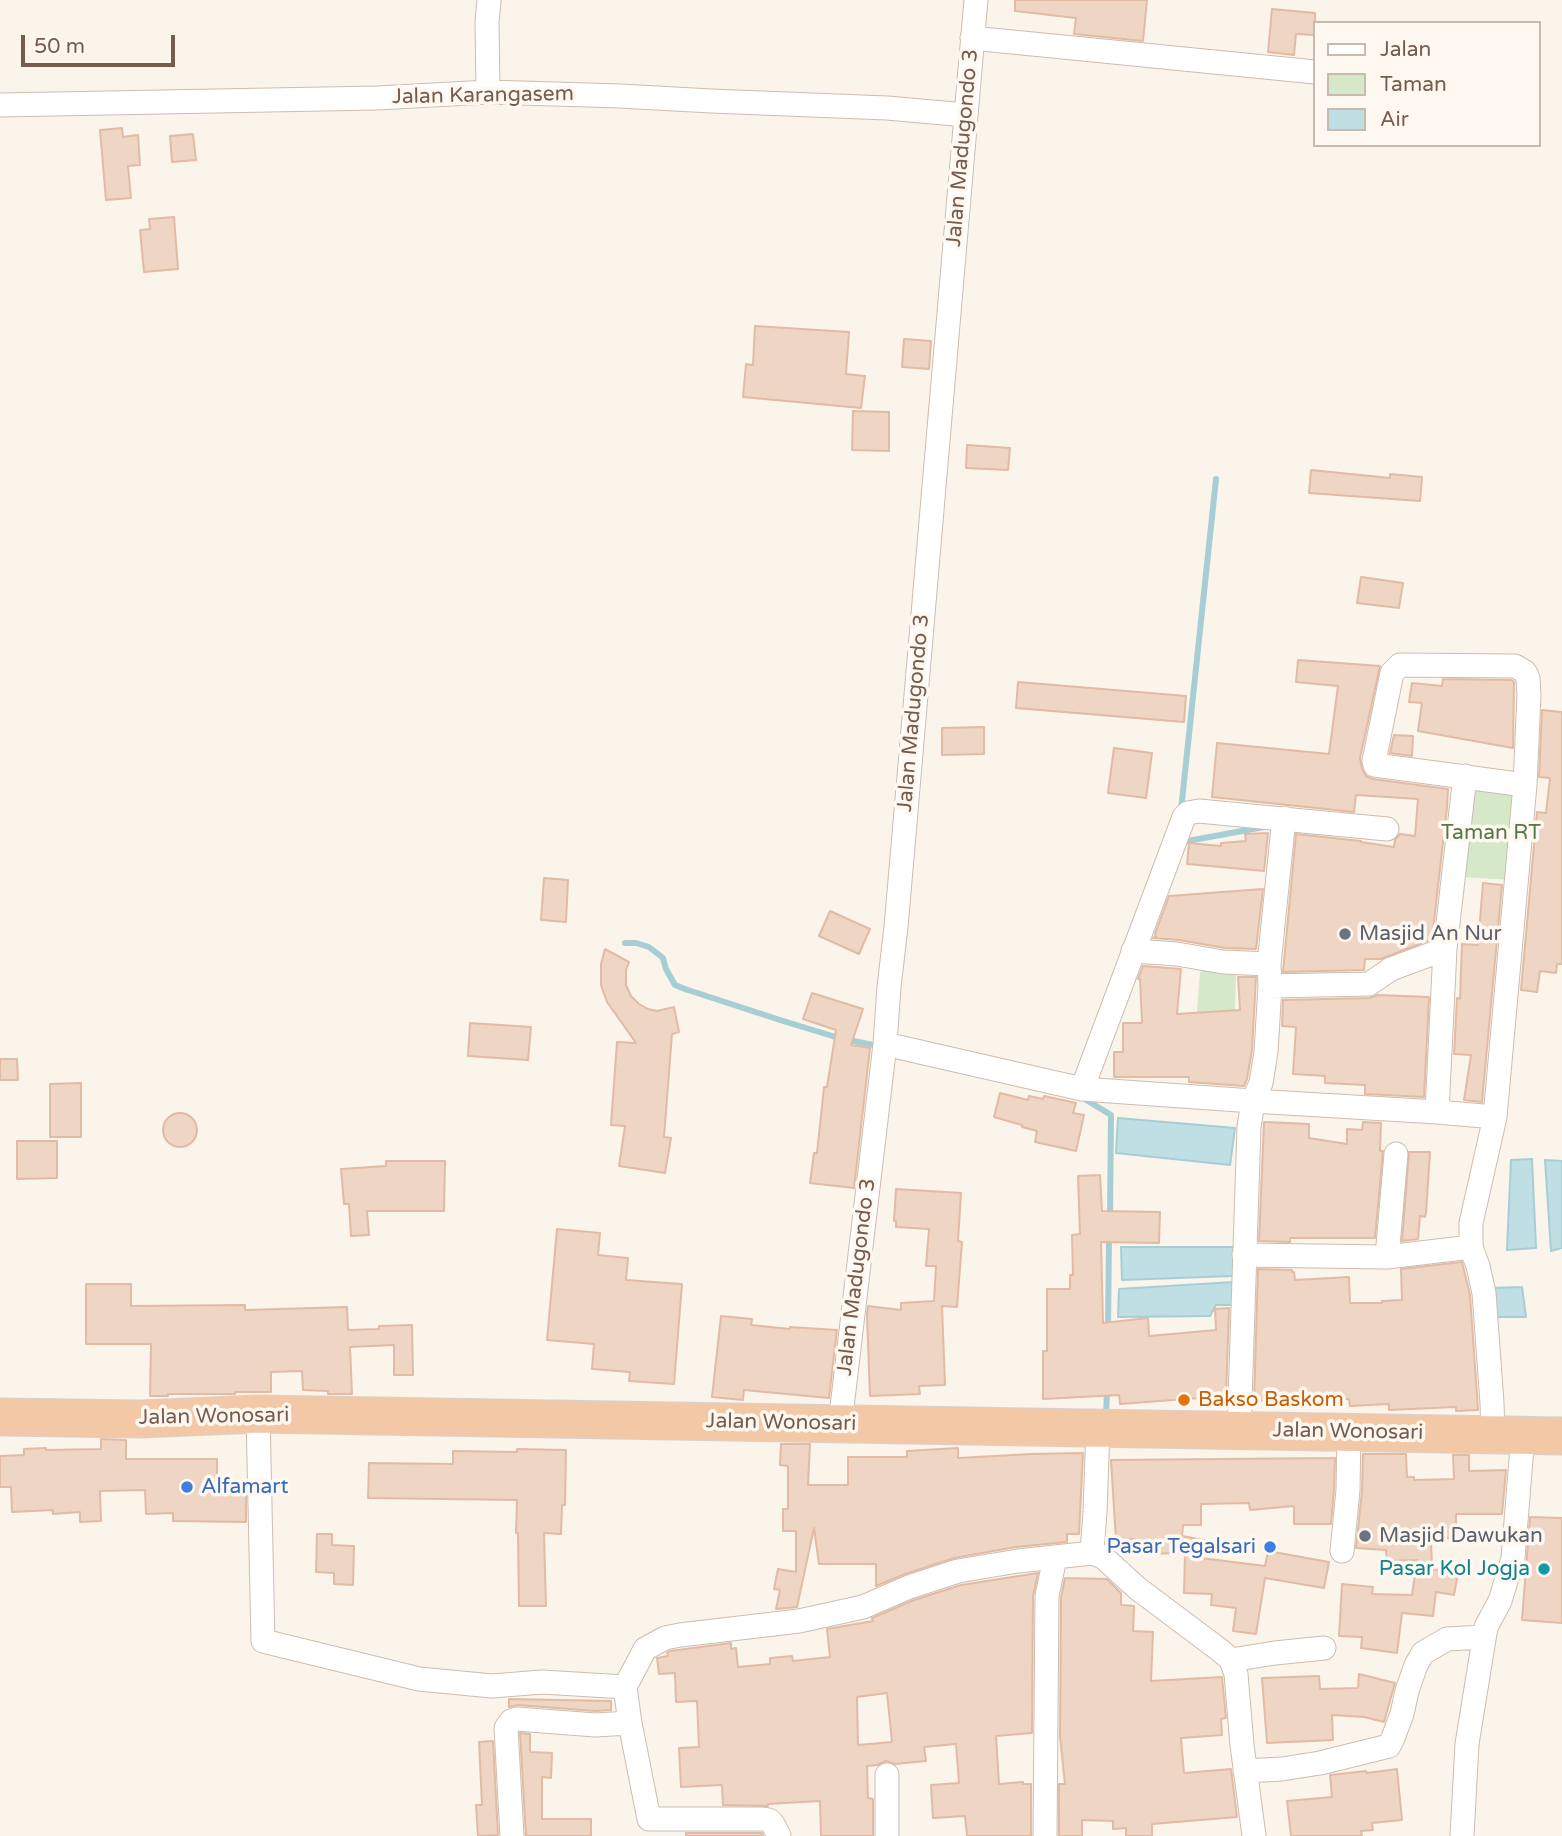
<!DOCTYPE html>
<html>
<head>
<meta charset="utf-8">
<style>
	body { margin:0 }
	#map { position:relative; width:1562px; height:1836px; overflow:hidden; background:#fbf4ea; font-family:"Varela Round",sans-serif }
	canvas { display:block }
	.legend { position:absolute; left:1313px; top:21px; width:228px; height:126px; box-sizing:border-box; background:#fef8f0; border:2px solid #c7baaf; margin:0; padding:9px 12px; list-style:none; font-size:21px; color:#755c4e }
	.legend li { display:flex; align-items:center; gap:14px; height:35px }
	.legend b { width:35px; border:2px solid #c7baaf }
	.scale { position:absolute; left:21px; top:35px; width:154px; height:32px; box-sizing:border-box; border:4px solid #755c4e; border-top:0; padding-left:9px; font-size:21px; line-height:24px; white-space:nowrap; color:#755c4e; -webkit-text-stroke:5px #fef8f0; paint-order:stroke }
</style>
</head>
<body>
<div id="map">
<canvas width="1562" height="1836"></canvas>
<ul class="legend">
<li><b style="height:9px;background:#fff"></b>Jalan</li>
<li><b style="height:19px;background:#d5e9c8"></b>Taman</li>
<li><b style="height:19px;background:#bfdfe4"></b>Air</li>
</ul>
<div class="scale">50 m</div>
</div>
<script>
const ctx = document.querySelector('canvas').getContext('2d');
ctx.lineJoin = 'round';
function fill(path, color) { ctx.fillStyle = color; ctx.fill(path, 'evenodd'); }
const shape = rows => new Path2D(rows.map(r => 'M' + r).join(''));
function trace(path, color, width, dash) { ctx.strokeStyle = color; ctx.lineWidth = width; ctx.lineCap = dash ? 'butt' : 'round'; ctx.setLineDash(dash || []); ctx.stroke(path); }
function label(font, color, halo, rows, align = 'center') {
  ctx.font = font + ' "Varela Round",sans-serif'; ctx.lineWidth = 7; ctx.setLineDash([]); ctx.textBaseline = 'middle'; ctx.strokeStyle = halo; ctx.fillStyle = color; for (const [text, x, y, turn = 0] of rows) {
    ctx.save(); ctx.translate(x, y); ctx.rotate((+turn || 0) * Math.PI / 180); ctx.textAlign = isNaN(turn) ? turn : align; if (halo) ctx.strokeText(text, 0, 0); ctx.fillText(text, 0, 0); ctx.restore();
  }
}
fill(shape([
	[1468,783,1521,789,1513,880,1461,877],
	[1215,966,1236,974,1234,1044,1195,1039,1200,972]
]), '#d5e9c8');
const water = shape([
	[1118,1118,1235,1128,1230,1165,1116,1153,1118,1118],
	[1532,1159,1536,1248,1507,1250,1511,1160,1532,1159],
	[1545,1160,1562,1161,1562,1248,1551,1251,1545,1160],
	[1121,1247,1235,1247,1233,1276,1122,1280,1121,1247],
	[1234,1282,1235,1305,1216,1305,1210,1316,1118,1317,1119,1289,1234,1282],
	[1522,1287,1526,1317,1492,1317,1490,1288,1522,1287]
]);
fill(water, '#bfdfe4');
trace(water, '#a6ced5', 2);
trace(shape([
	[1181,810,1216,479],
	[1182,842,1264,827],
	[625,943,636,943,649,947,663,958,666,969,675,985,685,989,780,1020,839,1038,878,1046],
	[1083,1098,1111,1115,1110,1218],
	[1108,1330,1109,1235],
	[1106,1417,1107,1389]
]), '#a6ced5', 6);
const building = shape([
	[1015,0,1147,0,1143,41,1074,34,1076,18,1015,11,1015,0],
	[1272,9,1315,13,1315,35,1296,34,1294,55,1268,52,1272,9],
	[122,128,123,137,138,135,140,165,128,166,131,198,106,200,100,130,122,128],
	[193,134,196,160,172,162,170,136,193,134],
	[174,217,178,269,144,272,140,230,150,229,149,219,174,217],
	[755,326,849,332,846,374,865,376,861,408,743,397,746,364,753,365,755,326],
	[904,339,931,341,929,369,902,367,904,339],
	[853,411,889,412,889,451,852,450,853,411],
	[967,445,1010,448,1008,470,966,468,967,445],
	[1311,470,1390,478,1390,474,1422,477,1420,501,1309,493,1311,470],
	[1361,577,1403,583,1399,608,1357,603,1361,577],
	[1298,660,1380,666,1360,758,1362,769,1366,776,1373,779,1448,789,1447,807,1432,939,1381,959,1365,959,1364,970,1283,972,1296,834,1361,841,1361,842,1394,847,1395,840,1400,834,1415,836,1418,799,1356,795,1354,812,1212,797,1217,743,1329,754,1338,686,1296,682,1298,660],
	[1443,679,1511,680,1514,682,1513,748,1418,731,1422,703,1409,702,1412,683,1442,686,1443,679],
	[1018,682,1186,696,1184,722,1016,708,1018,682],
	[1542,710,1562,712,1562,964,1557,964,1556,973,1540,971,1537,992,1521,990,1537,812,1546,813,1550,778,1539,777,1542,710],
	[984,727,984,754,942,755,942,728,984,727],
	[1394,735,1413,736,1412,756,1390,753,1394,735],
	[1114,748,1152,753,1146,798,1108,793,1114,748],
	[1268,833,1264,871,1187,864,1189,843,1221,846,1221,843,1246,841,1245,834,1268,833],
	[544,878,568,880,566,922,541,920,544,878],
	[1483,883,1502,885,1482,1102,1464,1100,1471,1055,1454,1054,1457,998,1460,999,1462,944,1478,945,1483,883],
	[1263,889,1256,949,1225,948,1179,940,1153,938,1156,937,1155,934,1169,896,1263,889],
	[830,911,870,929,859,954,819,936,830,911],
	[605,949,629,962,626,970,626,985,631,996,639,1004,648,1009,657,1011,674,1007,679,1032,672,1034,664,1137,671,1138,665,1173,619,1166,625,1126,611,1125,617,1042,636,1043,607,1002,601,985,601,964,605,949],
	[1143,966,1181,969,1177,1014,1240,1010,1238,977,1256,977,1252,1050,1247,1079,1244,1086,1189,1082,1189,1077,1114,1077,1114,1052,1123,1052,1123,1023,1142,1023,1140,979,1138,979,1143,966],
	[812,993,863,1009,851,1045,870,1048,854,1188,810,1183,814,1153,817,1153,824,1087,827,1087,836,1030,803,1019,812,993],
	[1378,995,1429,997,1424,1097,1365,1094,1365,1085,1325,1083,1325,1076,1293,1074,1296,1027,1282,1026,1283,1000,1369,998,1378,995],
	[470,1023,531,1027,528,1060,468,1056,470,1023],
	[0,1059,17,1059,18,1080,0,1080,0,1059],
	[81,1083,81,1137,50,1137,50,1084,81,1083],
	[1000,1093,1028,1100,1029,1096,1043,1099,1044,1096,1076,1103,1073,1113,1084,1115,1076,1151,1035,1142,1037,1131,1022,1127,1022,1125,994,1117,1000,1093],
	'163 1130a17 17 0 1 1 34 0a17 17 0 1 1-34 0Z',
	[1264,1122,1309,1124,1309,1138,1347,1144,1347,1129,1362,1130,1363,1122,1381,1123,1380,1151,1383,1151,1375,1238,1290,1238,1290,1242,1259,1241,1264,1122],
	[17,1141,57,1141,57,1178,17,1179,17,1141],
	[1409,1152,1430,1152,1426,1213,1425,1217,1420,1216,1418,1239,1402,1241,1409,1152],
	[386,1161,445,1161,444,1211,367,1211,369,1235,351,1236,349,1204,344,1204,341,1169,386,1166,386,1161],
	[1100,1175,1102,1211,1160,1212,1159,1243,1101,1242,1103,1323,1148,1318,1149,1336,1216,1330,1215,1309,1229,1308,1226,1396,1120,1404,1119,1395,1043,1399,1043,1351,1047,1351,1047,1289,1070,1289,1070,1275,1073,1275,1072,1235,1080,1234,1078,1176,1100,1175],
	[896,1189,961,1193,958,1241,962,1242,957,1307,942,1306,945,1385,919,1386,920,1394,870,1396,867,1315,868,1306,901,1310,901,1303,934,1301,936,1266,926,1266,929,1229,896,1227,896,1221,894,1221,896,1189],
	[557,1229,600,1233,598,1255,628,1258,626,1280,682,1284,674,1384,629,1381,630,1372,592,1369,594,1344,547,1340,557,1229],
	[1462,1262,1470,1295,1478,1410,1456,1411,1456,1407,1389,1410,1389,1404,1350,1406,1349,1399,1290,1403,1290,1399,1254,1401,1258,1269,1292,1270,1292,1272,1294,1272,1295,1280,1349,1277,1350,1303,1382,1303,1382,1301,1402,1300,1401,1269,1462,1262],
	[86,1284,131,1284,131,1306,245,1305,245,1310,347,1307,348,1330,379,1329,379,1326,412,1325,413,1375,394,1375,394,1345,350,1347,352,1394,328,1394,328,1391,303,1390,302,1371,271,1372,271,1392,235,1392,235,1394,168,1394,168,1396,150,1396,151,1344,86,1344,86,1284],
	[721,1316,752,1319,751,1325,790,1329,790,1327,837,1330,829,1398,744,1390,743,1400,712,1397,721,1316],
	[101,1439,126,1440,126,1459,217,1459,217,1484,246,1484,246,1522,173,1521,173,1513,146,1514,145,1490,100,1491,101,1521,80,1522,80,1512,53,1514,53,1510,12,1512,11,1487,0,1487,0,1456,24,1455,24,1449,46,1448,46,1450,101,1449,101,1439],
	[781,1444,810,1444,808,1485,848,1485,848,1457,907,1457,907,1451,958,1448,958,1458,1031,1454,1083,1453,1079,1534,1067,1534,1067,1542,1016,1547,954,1558,905,1574,876,1586,876,1564,819,1564,814,1528,797,1607,776,1609,780,1590,774,1589,778,1569,796,1572,796,1531,783,1531,783,1509,788,1509,788,1466,780,1465,781,1444],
	[517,1449,566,1450,565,1505,562,1505,561,1534,544,1533,546,1606,519,1606,518,1533,516,1533,517,1500,368,1498,369,1463,453,1464,453,1451,517,1452,517,1449],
	[1363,1454,1406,1454,1407,1477,1414,1477,1414,1480,1454,1479,1453,1455,1469,1455,1469,1471,1506,1470,1502,1514,1456,1514,1456,1538,1431,1539,1432,1569,1458,1573,1454,1595,1436,1592,1433,1616,1402,1613,1397,1653,1361,1648,1362,1637,1339,1636,1342,1584,1373,1587,1372,1594,1412,1595,1417,1560,1387,1561,1386,1550,1356,1548,1362,1491,1363,1454],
	[1335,1458,1334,1489,1331,1524,1294,1524,1294,1506,1250,1510,1249,1503,1201,1504,1201,1525,1183,1525,1182,1536,1226,1544,1225,1552,1201,1553,1201,1558,1265,1566,1268,1551,1329,1562,1324,1588,1265,1578,1256,1634,1233,1631,1236,1608,1211,1605,1212,1594,1184,1593,1185,1553,1137,1554,1136,1539,1116,1540,1111,1460,1335,1458],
	[1530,1517,1562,1518,1562,1623,1522,1620,1530,1517],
	[317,1534,332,1534,332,1545,354,1546,353,1585,334,1584,334,1573,316,1572,317,1534],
	[1038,1573,1033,1596,1032,1733,996,1736,999,1784,1023,1782,1023,1784,1031,1784,1031,1836,967,1836,965,1816,933,1818,931,1785,959,1783,956,1744,924,1747,926,1761,895,1764,886,1761,877,1765,867,1766,868,1798,873,1799,873,1836,821,1836,820,1801,768,1804,768,1806,723,1805,722,1785,681,1787,679,1748,699,1747,697,1701,676,1702,675,1673,659,1674,657,1658,668,1656,667,1653,670,1651,731,1643,731,1649,736,1648,738,1667,770,1664,770,1658,792,1656,793,1661,830,1657,827,1629,873,1621,872,1618,914,1600,961,1585,1038,1573],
	[887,1693,892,1742,858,1745,857,1697,887,1693],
	[1065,1578,1107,1579,1121,1593,1121,1605,1134,1606,1133,1631,1153,1632,1151,1681,1222,1677,1226,1718,1221,1719,1222,1735,1181,1738,1184,1773,1231,1769,1237,1817,1152,1824,1152,1836,1126,1836,1126,1828,1113,1829,1113,1821,1082,1820,1082,1836,1059,1836,1059,1784,1065,1784,1060,1736,1061,1598,1065,1578],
	[1359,1674,1395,1683,1384,1722,1364,1717,1332,1715,1333,1740,1267,1743,1262,1678,1319,1676,1320,1689,1358,1688,1359,1674],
	[509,1699,611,1701,611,1710,595,1711,518,1705,509,1707,509,1699],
	[520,1733,530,1734,530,1752,552,1753,551,1778,542,1777,542,1819,591,1819,591,1836,526,1836,520,1733],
	[493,1741,498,1835,478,1836,476,1805,482,1805,479,1742,493,1741],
	[1397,1769,1402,1820,1372,1823,1373,1830,1361,1831,1362,1836,1291,1836,1287,1801,1332,1797,1330,1775,1366,1771,1367,1773,1397,1769],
	[686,1833,762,1833,763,1836,686,1836,686,1833]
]);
fill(building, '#efd5c3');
trace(building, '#e1bba4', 2);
const minor = shape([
	[972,38,1315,72],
	[488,92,487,22,489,0],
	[0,105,377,98,488,92,620,96,711,101,887,108,966,115],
	[1400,665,1515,666,1525,672,1528,678,1529,695,1525,785,1375,765,1374,761,1392,673,1400,665],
	[1284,818,1269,964,1270,986,1266,1052,1261,1083,1253,1101,1437,1112,1495,1117,1525,785],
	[1133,951,1177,954,1223,962,1269,964],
	[1270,986,1369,984,1391,969,1445,949],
	[885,1044,1082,1089,1253,1101,1249,1127,1239,1431],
	[1082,1089,1184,817,1188,813,1199,811,1387,829],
	[1437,1112,1445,949,1465,776],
	[1244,1255,1387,1257,1471,1247],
	[1387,1257,1396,1154],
	[258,1414,263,1641,419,1679,492,1686,542,1682,625,1687],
	[840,1424,885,1044,889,987,896,927,976,0],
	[1493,1435,1492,1403,1484,1293,1478,1266,1471,1247,1471,1223,1495,1117],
	[1342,1551,1348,1490,1349,1432],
	[1092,1553,1095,1512,1098,1428],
	[1231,1660,1275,1653,1324,1648],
	[1245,1771,1282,1769,1320,1763,1389,1746,1393,1738,1402,1714,1407,1691,1416,1665,1423,1653,1447,1639,1484,1637],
	[512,1836,506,1728,511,1721,517,1719,595,1725,630,1723],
	[779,1836,773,1824,769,1820,763,1819,649,1819,630,1723,625,1687,645,1649,665,1638,680,1635,799,1621,863,1607,909,1587,958,1571,1018,1561,1092,1553,1103,1557,1137,1588,1221,1651,1231,1660,1236,1674,1242,1745,1254,1836],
	[887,1836,887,1775],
	[1045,1836,1047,1596,1055,1558],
	[1462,1836,1467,1744,1486,1627,1500,1601,1513,1558,1523,1435]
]);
const trunk = shape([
	[0,1417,140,1419,258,1414,1562,1436]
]);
trace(minor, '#cdbdb0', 25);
trace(trunk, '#d8d1cd', 39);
trace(minor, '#fff', 23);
trace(trunk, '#f3c8a6', 37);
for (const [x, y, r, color] of [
	[1345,934,7,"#6b7280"],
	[1184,1400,7,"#e8710a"],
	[187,1487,7,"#3f7fe0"],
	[1365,1536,7,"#6b7280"],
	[1270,1547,7,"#3f7fe0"],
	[1544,1569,7,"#0f9aa8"]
]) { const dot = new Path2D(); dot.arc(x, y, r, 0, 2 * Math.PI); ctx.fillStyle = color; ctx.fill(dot); trace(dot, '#fef8f0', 2.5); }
label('21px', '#755c4e', '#fef8f0', [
	["Jalan Karangasem",483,96,-1],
	["Jalan Madugondo 3",963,148,-85],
	["Jalan Madugondo 3",914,713,-85],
	["Jalan Madugondo 3",857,1277,-83],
	["Jalan Wonosari",214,1417,-1],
	["Jalan Wonosari",781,1423,1],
	["Jalan Wonosari",1348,1432,1]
]);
label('21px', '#557947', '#fef8f0', [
	["Taman RT",1491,833]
]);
label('21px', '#5b616d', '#fef8f0', [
	["Masjid An Nur",1359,934],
	["Masjid Dawukan",1379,1536]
], 'left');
label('21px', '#c56008', '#fef8f0', [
	["Bakso Baskom",1198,1400]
], 'left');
label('21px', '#366cbe', '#fef8f0', [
	["Alfamart",201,1487],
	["Pasar Tegalsari",1256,1547,"right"]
], 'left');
label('21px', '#0d838f', '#fef8f0', [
	["Pasar Kol Jogja",1530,1569]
], 'right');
</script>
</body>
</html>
